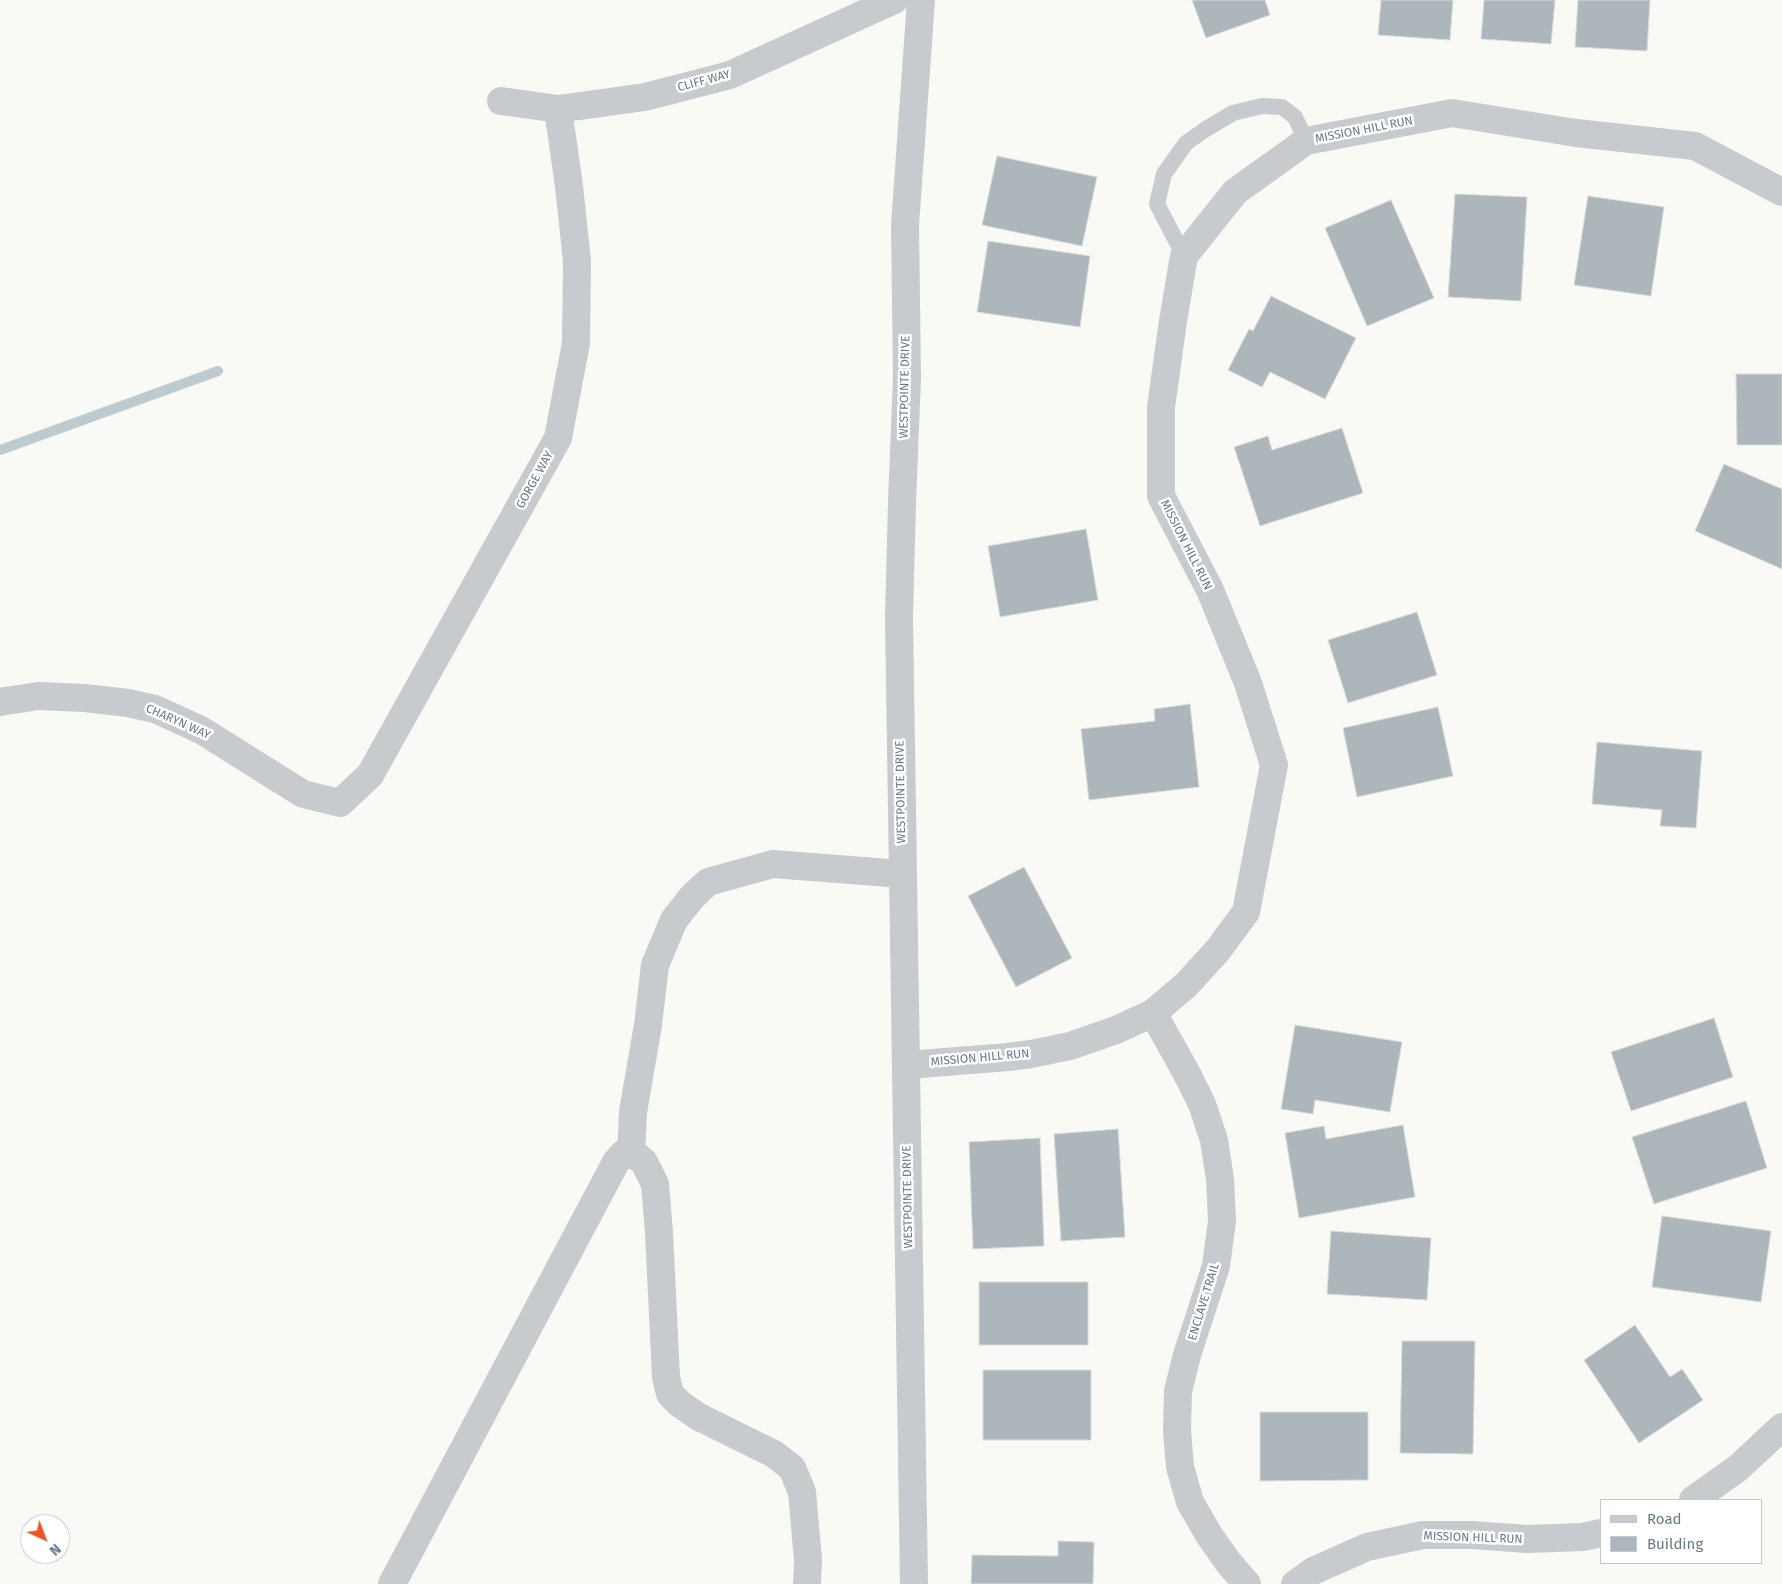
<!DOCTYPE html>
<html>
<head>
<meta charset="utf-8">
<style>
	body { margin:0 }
	#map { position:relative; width:1782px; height:1584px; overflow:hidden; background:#f9f9f6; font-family:"Fira Sans",sans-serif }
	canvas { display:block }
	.legend { position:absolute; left:1600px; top:1499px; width:162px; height:65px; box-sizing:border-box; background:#fff; border:1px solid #c2c9d0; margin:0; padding:6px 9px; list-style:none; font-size:15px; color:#667989 }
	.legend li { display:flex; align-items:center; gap:10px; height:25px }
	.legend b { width:25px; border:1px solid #c2c9d0 }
	.north { position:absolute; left:20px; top:1514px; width:50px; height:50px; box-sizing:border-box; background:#fff; border:1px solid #c2c9d0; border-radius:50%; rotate:137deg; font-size:14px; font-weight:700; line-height:20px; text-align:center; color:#667989 }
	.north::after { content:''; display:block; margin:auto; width:18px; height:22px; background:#ed5422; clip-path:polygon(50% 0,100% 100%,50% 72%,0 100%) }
</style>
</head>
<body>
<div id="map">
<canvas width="1782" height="1584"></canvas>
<ul class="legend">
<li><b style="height:6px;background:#c7cbce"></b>Road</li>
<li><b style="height:14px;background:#adb6bb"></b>Building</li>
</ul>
<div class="north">N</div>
</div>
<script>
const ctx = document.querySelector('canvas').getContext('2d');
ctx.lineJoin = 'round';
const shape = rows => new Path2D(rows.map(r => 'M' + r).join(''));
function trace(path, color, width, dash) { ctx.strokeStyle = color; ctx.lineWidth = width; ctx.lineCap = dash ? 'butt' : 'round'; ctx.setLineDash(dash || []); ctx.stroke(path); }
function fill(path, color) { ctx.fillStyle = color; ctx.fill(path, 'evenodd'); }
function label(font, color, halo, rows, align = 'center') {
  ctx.font = font + ' "Fira Sans",sans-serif'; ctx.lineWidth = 5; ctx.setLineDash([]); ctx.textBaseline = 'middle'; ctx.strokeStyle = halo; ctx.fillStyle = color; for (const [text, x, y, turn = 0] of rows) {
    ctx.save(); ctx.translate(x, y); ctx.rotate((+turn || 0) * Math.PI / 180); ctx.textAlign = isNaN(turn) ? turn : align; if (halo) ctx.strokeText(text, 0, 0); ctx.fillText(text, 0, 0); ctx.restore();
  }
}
trace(shape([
	[0,450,218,371]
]), '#bdcace', 10);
const building = shape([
	[1192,0,1265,0,1270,15,1206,38,1192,0],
	[1381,0,1453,0,1450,40,1378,35,1381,0],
	[1484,0,1555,0,1551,44,1481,39,1484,0],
	[1578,0,1650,0,1647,51,1575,47,1578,0],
	[997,156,1097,177,1082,246,982,225,997,156],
	[1455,194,1527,197,1521,301,1448,297,1455,194],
	[1588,196,1664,207,1651,296,1574,285,1588,196],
	[1391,200,1434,298,1367,326,1325,228,1391,200],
	[988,241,1090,256,1080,327,977,312,988,241],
	[1271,296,1356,338,1325,399,1270,372,1262,387,1228,370,1249,329,1253,331,1271,296],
	[1736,374,1782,374,1782,445,1737,445,1736,374],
	[1342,428,1363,493,1260,526,1234,447,1268,436,1272,450,1342,428],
	[1724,464,1782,489,1782,569,1695,531,1724,464],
	[1086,529,1098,600,1000,617,988,546,1086,529],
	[1417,612,1437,675,1348,703,1328,640,1417,612],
	[1190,704,1199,787,1089,800,1081,729,1155,721,1154,709,1190,704],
	[1438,707,1453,776,1357,797,1343,728,1438,707],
	[1597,742,1702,751,1696,828,1660,826,1662,810,1592,804,1597,742],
	[1024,867,1072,958,1016,987,968,896,1024,867],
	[1714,1018,1733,1077,1631,1111,1611,1052,1714,1018],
	[1295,1025,1402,1042,1390,1112,1315,1100,1313,1114,1281,1109,1295,1025],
	[1746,1101,1767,1168,1654,1204,1632,1137,1746,1101],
	[1403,1125,1415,1197,1299,1218,1285,1133,1324,1126,1326,1139,1403,1125],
	[1118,1129,1125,1237,1061,1241,1054,1134,1118,1129],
	[1040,1138,1044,1246,973,1249,969,1142,1040,1138],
	[1662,1216,1771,1231,1761,1302,1652,1287,1662,1216],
	[1331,1231,1431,1238,1427,1300,1327,1294,1331,1231],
	[979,1282,1088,1282,1088,1345,979,1345,979,1282],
	[1635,1325,1670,1377,1682,1369,1703,1400,1639,1443,1584,1360,1635,1325],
	[1402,1341,1475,1341,1473,1454,1400,1453,1402,1341],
	[983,1370,1091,1370,1091,1440,983,1440,983,1370],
	[1260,1412,1368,1412,1368,1480,1260,1481,1260,1412],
	[1058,1541,1094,1542,1093,1584,971,1584,972,1555,1058,1556,1058,1541]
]);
fill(building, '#adb6bb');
trace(building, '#dbdbd8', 1);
trace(shape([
	[1184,256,1157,204,1164,174,1186,143,1206,129,1233,113,1262,106,1282,107,1295,117,1306,141]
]), '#c7cbce', 16);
trace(shape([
	[501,101,558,109,645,97,730,75,894,0],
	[0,702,38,696,85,698,128,703,155,709,201,730,303,794,340,803,370,775,558,438,576,343,577,261,569,186,558,109],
	[1153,1013,1186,1072,1202,1104,1214,1140,1220,1179,1222,1221,1216,1266,1187,1355,1178,1391,1177,1430,1180,1467,1190,1502,1209,1535,1228,1562,1247,1584],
	[907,1065,1008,1057,1031,1054,1070,1046,1116,1030,1153,1013,1186,985,1218,950,1246,912,1274,765,1248,683,1210,590,1161,496,1161,407,1173,321,1184,256,1235,192,1306,141,1452,113,1576,133,1695,146,1782,192],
	[631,1155,633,1112,648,1025,655,965,674,920,692,897,708,882,773,864,902,874],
	[1693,1500,1738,1468,1782,1427],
	[392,1584,616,1162,623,1154,637,1156,644,1162,655,1184,659,1232,666,1377,670,1394,680,1404,699,1417,774,1454,792,1468,802,1492,808,1560,807,1584],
	[914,1584,899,617,902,502,907,378,905,225,921,0],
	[1295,1584,1313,1571,1367,1547,1423,1535,1472,1535,1527,1539,1583,1537,1601,1533]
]), '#c7cbce', 28);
label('12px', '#667989', '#fff', [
	["CLIFF WAY",704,81,-15],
	["MISSION HILL RUN",1364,130,-11],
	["WESTPOINTE DRIVE",905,387,-89],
	["GORGE WAY",535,480,-61],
	["MISSION HILL RUN",1186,545,63],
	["CHARYN WAY",178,722,24],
	["WESTPOINTE DRIVE",901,792,-91],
	["MISSION HILL RUN",980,1058,-5],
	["WESTPOINTE DRIVE",908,1197,-91],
	["ENCLAVE TRAIL",1204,1302,-73],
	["MISSION HILL RUN",1473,1538,2]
]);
</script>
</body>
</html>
